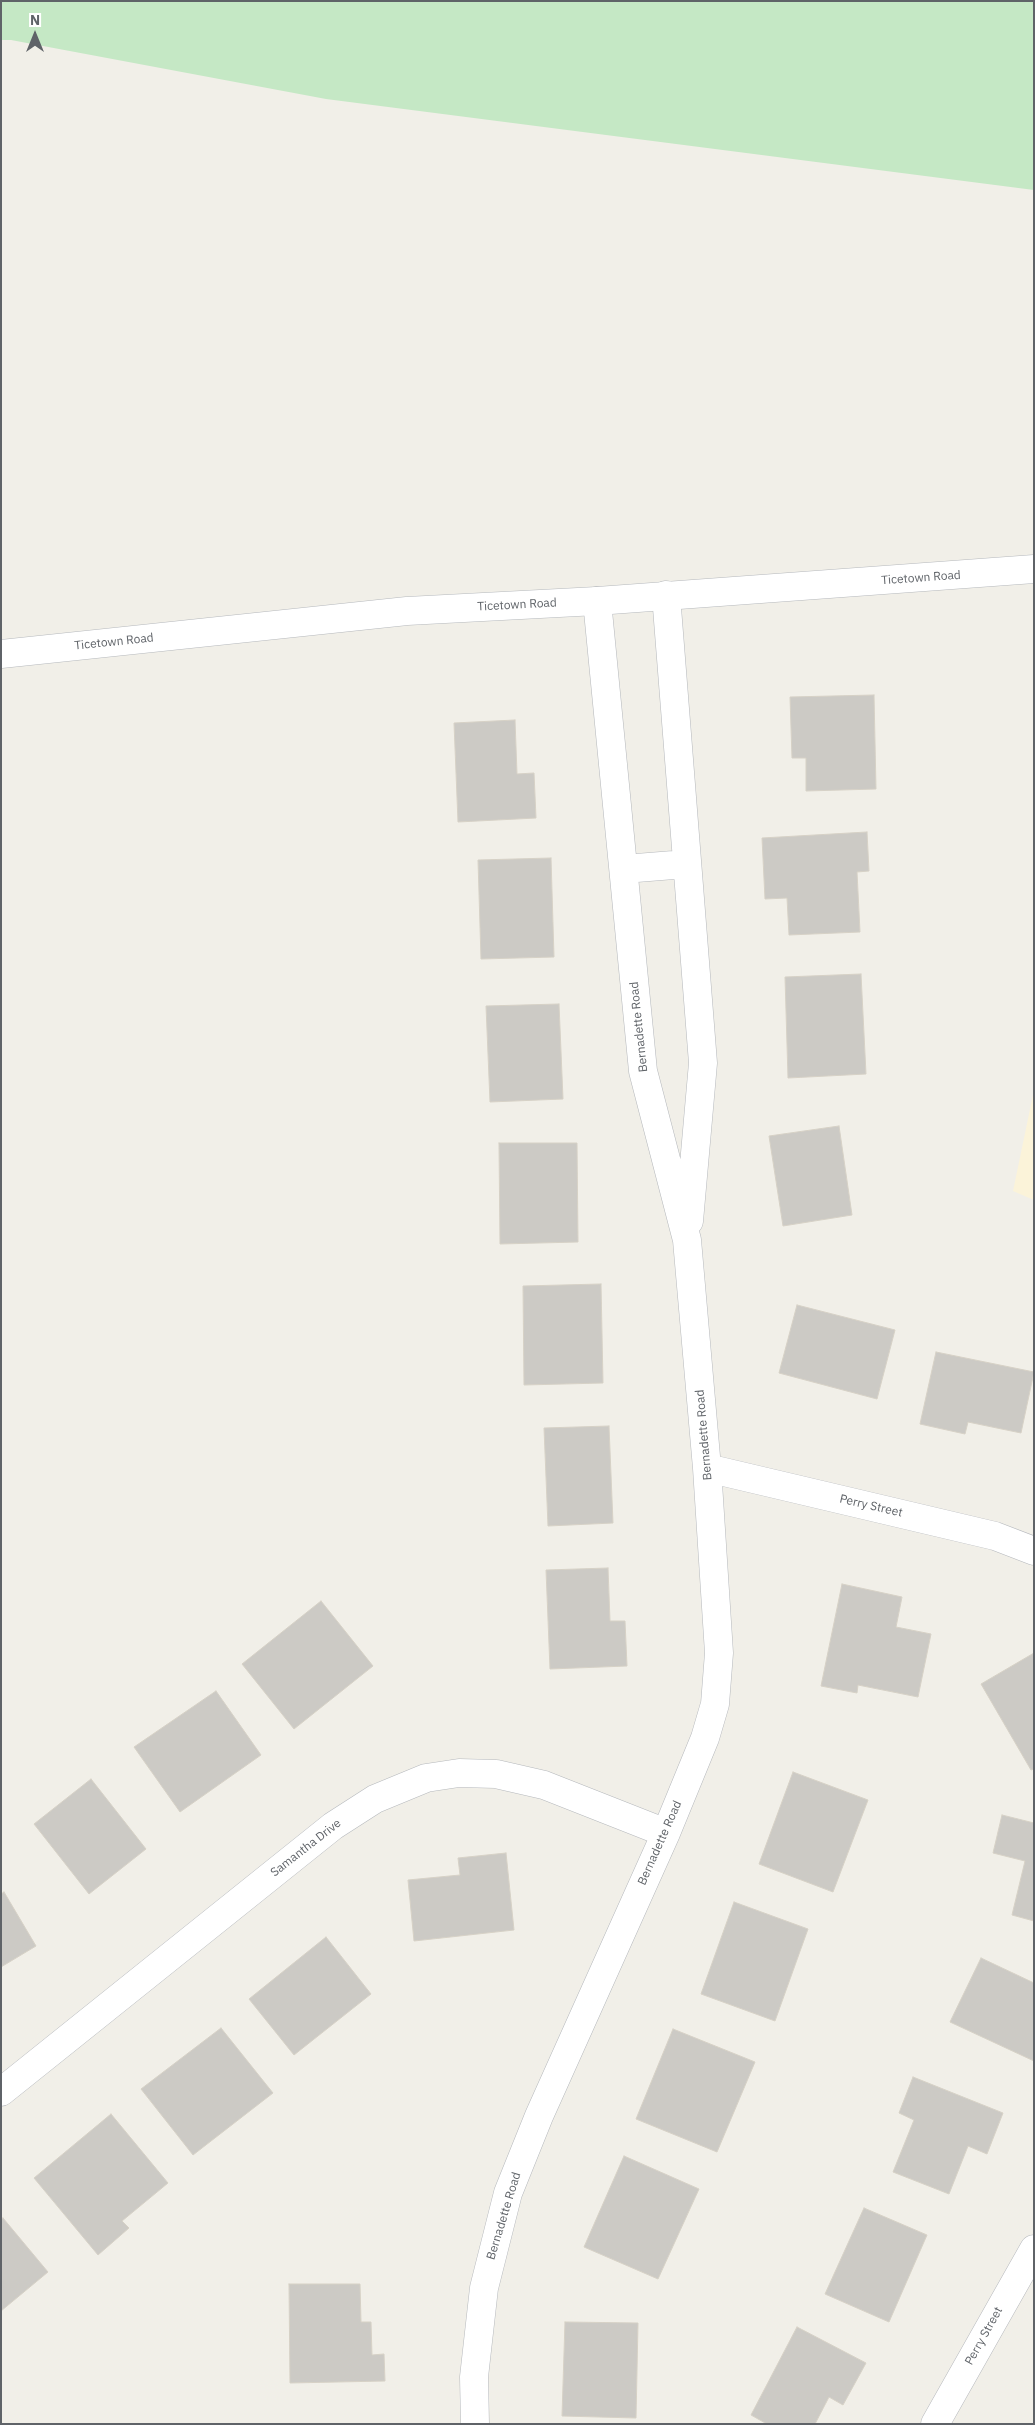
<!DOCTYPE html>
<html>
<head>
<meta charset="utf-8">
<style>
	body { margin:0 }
	#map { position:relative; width:1035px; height:2425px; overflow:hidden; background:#f1efe8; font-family:"IBM Plex Sans",sans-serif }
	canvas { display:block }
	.frame { position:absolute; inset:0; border:2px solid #5f6368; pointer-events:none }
	.north { position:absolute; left:10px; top:10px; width:50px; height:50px; -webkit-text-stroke:4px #fff; paint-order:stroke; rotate:0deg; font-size:14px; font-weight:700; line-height:20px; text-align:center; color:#5f6368 }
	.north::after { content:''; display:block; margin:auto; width:18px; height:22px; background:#5f6368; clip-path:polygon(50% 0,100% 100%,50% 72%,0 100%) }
</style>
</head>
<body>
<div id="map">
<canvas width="1035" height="2425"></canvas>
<div class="frame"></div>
<div class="north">N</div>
</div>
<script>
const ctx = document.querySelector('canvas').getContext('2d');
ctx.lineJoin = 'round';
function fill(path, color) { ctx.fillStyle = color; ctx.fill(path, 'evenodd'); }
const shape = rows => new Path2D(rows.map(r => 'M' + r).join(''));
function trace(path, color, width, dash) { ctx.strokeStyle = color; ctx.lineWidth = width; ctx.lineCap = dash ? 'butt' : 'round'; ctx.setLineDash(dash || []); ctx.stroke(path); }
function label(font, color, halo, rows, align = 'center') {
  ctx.font = font + ' "IBM Plex Sans",sans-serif'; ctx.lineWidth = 5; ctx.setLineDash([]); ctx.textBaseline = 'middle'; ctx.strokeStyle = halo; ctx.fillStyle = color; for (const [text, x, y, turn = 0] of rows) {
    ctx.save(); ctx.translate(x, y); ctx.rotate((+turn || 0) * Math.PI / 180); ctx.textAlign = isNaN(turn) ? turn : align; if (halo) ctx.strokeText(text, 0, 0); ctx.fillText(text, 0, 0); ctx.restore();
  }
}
fill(shape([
	[1,1,1034,1,1034,190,326,99,11,40,1,40]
]), '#c5e8c5');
fill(shape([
	[1034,1090,1034,1200,1013,1191]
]), '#fbf3d9');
const building = shape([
	[874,695,876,789,806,791,806,758,792,758,790,697,874,695],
	[515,720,517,774,534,773,536,818,458,822,454,723,515,720],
	[867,832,869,871,857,872,860,932,789,935,787,898,765,899,762,838,867,832],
	[551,858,554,957,481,959,478,860,551,858],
	[861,974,866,1074,788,1078,785,977,861,974],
	[559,1004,563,1099,490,1102,486,1006,559,1004],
	[839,1126,852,1215,783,1226,769,1136,839,1126],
	[499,1143,577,1143,578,1242,500,1244,499,1143],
	[601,1284,603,1383,524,1385,523,1286,601,1284],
	[797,1305,895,1330,877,1399,779,1373,797,1305],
	[936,1352,1034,1372,1021,1433,968,1422,965,1434,920,1424,936,1352],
	[609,1426,613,1523,548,1526,544,1428,609,1426],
	[608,1568,610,1621,625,1621,627,1666,550,1669,546,1570,608,1568],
	[842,1584,902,1597,896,1627,931,1634,918,1697,858,1685,857,1693,821,1686,842,1584],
	[321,1601,373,1666,294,1729,242,1664,321,1601],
	[1034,1653,1034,1769,1031,1770,981,1684,1034,1653],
	[216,1691,261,1755,180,1812,134,1747,216,1691],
	[793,1772,868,1800,833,1892,759,1864,793,1772],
	[91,1779,146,1849,89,1894,34,1824,91,1779],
	[1002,1815,1034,1823,1034,1921,1012,1915,1025,1861,993,1853,1002,1815],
	[506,1853,514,1930,414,1941,408,1880,460,1875,458,1858,506,1853],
	[4,1892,36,1946,1,1967,1,1894,4,1892],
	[734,1902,808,1929,775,2021,701,1994,734,1902],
	[326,1937,371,1994,294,2055,249,1999,326,1937],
	[981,1958,1034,1983,1034,2061,950,2022,981,1958],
	[221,2028,273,2093,193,2155,141,2089,221,2028],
	[673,2029,755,2062,717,2152,636,2119,673,2029],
	[913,2077,1003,2113,987,2154,968,2146,949,2194,893,2172,914,2120,899,2113,913,2077],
	[111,2114,168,2183,122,2221,129,2228,98,2255,34,2178,111,2114],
	[624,2156,699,2189,658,2279,584,2247,624,2156],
	[864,2208,927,2235,889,2322,825,2294,864,2208],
	[3,2218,48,2272,1,2311,1,2219,3,2218],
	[289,2284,360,2284,361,2322,371,2322,372,2355,384,2354,385,2381,290,2383,289,2284],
	[565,2322,638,2323,636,2418,562,2416,565,2322],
	[797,2327,866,2363,843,2405,829,2397,815,2424,767,2424,751,2415,797,2327]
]);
fill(building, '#cccac5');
trace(building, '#d6d1c6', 1);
const minor = shape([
	[666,595,703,1063,689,1221],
	[624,869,686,864],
	[707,1468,995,1536,1034,1551],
	[1,2092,333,1826,375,1799,426,1778,459,1773,496,1774,544,1785,666,1833],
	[475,2424,474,2377,484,2288,508,2193,539,2116,666,1833,705,1738,715,1704,719,1653,707,1468,687,1240,643,1071,597,601],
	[935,2424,1034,2249]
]);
const tertiary = shape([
	[1,654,407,611,597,601,1034,569]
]);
trace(minor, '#b5b8bc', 29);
trace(tertiary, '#b5b8bc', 29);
trace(minor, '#fff', 28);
trace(tertiary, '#fff', 28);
label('12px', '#5f6368', '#fff', [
	["Ticetown Road",921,578,-4],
	["Ticetown Road",517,605,-3],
	["Ticetown Road",114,642,-6],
	["Bernadette Road",639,1027,-96],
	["Bernadette Road",704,1435,-95],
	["Perry Street",871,1506,13],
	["Bernadette Road",660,1843,-66],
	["Samantha Drive",306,1848,-38],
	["Bernadette Road",504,2216,-73],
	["Perry Street",984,2336,-61]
]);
</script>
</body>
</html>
